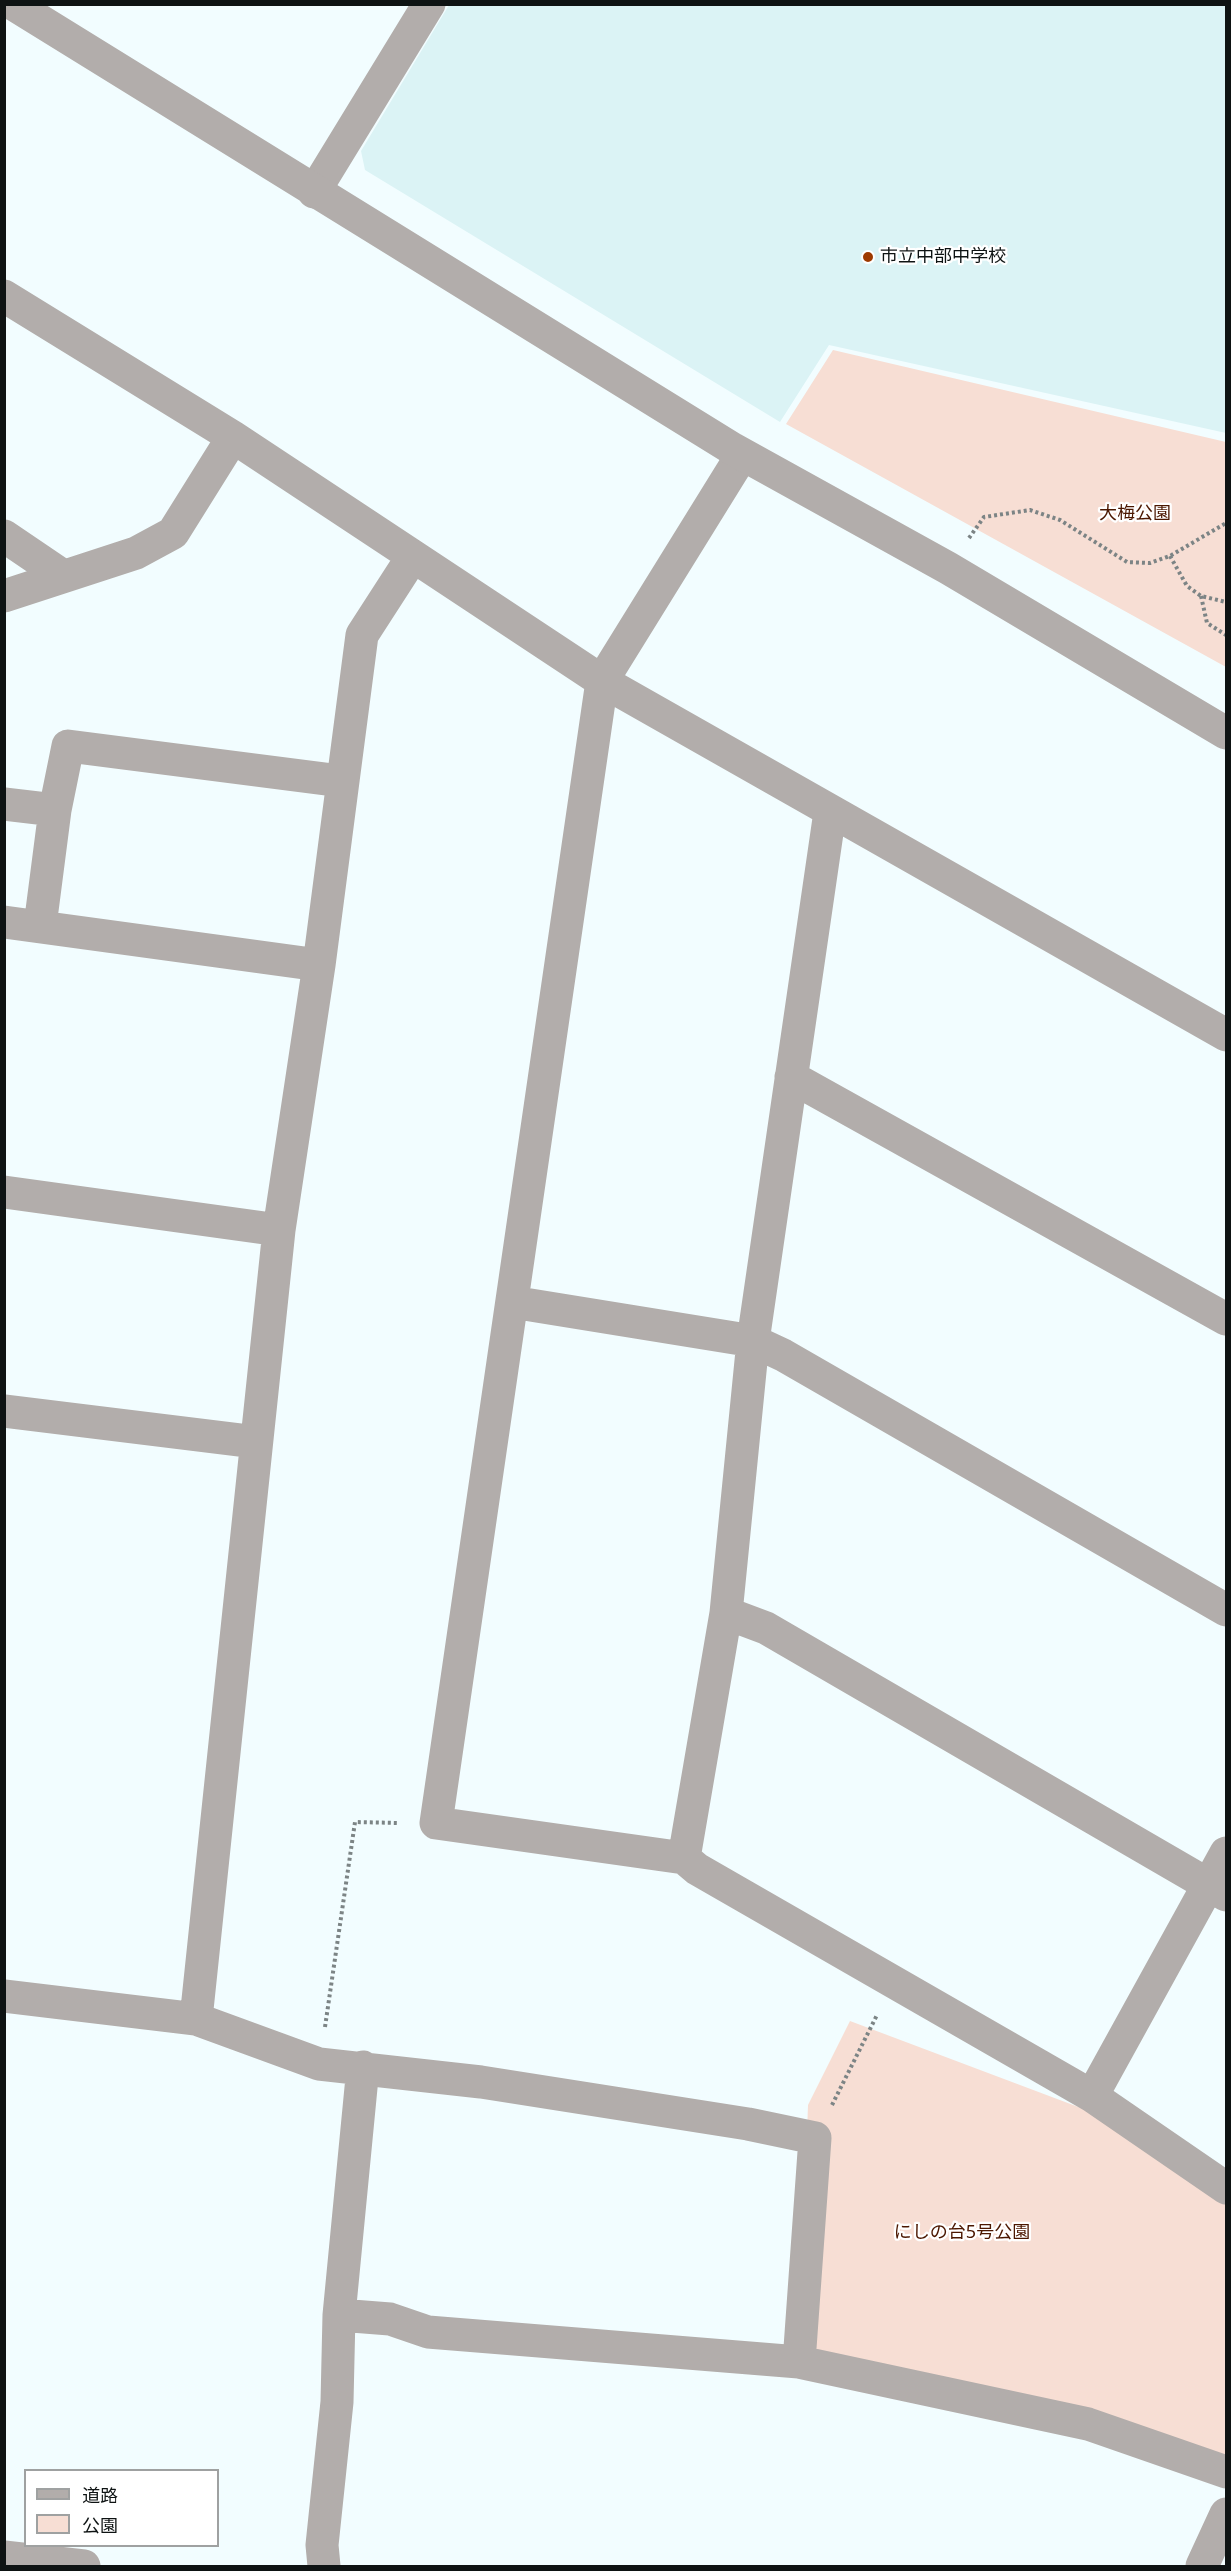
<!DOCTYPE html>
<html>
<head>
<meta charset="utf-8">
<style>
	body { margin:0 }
	#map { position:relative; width:1231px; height:2571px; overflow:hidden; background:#f2fdff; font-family:"Noto Sans","Noto Sans JP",sans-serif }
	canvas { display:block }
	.frame { position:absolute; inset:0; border:6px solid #0e1313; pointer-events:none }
	.legend { position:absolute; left:24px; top:2469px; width:195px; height:78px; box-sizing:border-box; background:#fff; border:2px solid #9fa1a1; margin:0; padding:8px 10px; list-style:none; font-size:18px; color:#0e1313 }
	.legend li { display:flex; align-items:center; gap:12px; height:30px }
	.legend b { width:30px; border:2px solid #9fa1a1 }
</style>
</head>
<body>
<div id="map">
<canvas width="1231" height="2571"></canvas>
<div class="frame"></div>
<ul class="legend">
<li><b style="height:8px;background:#b2adab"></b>道路</li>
<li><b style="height:16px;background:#f7ded4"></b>公園</li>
</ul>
</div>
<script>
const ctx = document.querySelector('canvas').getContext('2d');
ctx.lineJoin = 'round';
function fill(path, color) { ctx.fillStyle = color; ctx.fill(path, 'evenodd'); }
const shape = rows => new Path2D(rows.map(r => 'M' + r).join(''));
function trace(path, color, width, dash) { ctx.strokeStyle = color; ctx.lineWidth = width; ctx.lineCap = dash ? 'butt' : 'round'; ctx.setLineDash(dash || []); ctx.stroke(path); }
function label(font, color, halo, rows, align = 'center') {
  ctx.font = font + ' "Noto Sans","Noto Sans JP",sans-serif'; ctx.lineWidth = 4.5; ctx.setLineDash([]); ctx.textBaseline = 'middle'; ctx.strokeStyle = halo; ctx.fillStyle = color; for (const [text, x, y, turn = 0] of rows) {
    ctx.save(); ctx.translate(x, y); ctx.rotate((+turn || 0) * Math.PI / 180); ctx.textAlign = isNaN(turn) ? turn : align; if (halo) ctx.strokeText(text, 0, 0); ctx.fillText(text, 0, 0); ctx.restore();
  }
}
fill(shape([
	[449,5,1226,5,1226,433,829,345,780,422,365,170,361,151]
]), '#dbf3f5');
fill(shape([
	[833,350,1226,442,1226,667,786,424],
	[850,2021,1097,2114,1226,2194,1226,2472,799,2362,808,2105]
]), '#f7ded4');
trace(shape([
	[969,538,984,517,1030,510,1060,520,1127,562,1150,563,1170,556,1226,523],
	[1170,556,1187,586,1201,596,1226,602],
	[1201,596,1207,623,1226,635],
	[325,2027,355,1822,399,1823],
	[832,2105,877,2015]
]), '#7c8485', 4, [3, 3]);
trace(shape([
	[314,192,429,4],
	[4,296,233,437,602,681,1226,1035],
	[742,455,602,681,436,1823,684,1858,697,1869,1092,2096,1226,1853],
	[4,536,63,576],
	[4,596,136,553,173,533,233,437],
	[4,804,55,810],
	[4,922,319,965,279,1230,196,2019],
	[40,926,55,810,68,746,341,781],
	[319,965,362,635,413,556],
	[791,1077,1226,1319],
	[4,1192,279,1230],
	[512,1302,753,1341,783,1355,1226,1610],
	[4,1411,256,1442],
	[726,1613,766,1628,1226,1895],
	[684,1858,726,1613,753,1341,830,812],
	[4,1996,196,2019,319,2064,481,2082,748,2124,815,2138,799,2362],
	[1092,2096,1226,2188],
	[339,2315,390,2319,428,2332,799,2362,1088,2424,1226,2472],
	[324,2566,322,2545,337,2402,339,2315,363,2067],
	[1202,2566,1226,2514]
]), '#b2adab', 33);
trace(shape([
	[13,4,733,449,948,568,1226,733],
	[4,2557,84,2566]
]), '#b2adab', 33);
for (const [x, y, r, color] of [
	[868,257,6,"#9d3a00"]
]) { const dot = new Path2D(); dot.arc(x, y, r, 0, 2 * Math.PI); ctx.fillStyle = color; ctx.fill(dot); trace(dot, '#fff', 2); }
label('18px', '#0e1313', '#fff', [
	["市立中部中学校",880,257]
], 'left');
label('18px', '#4b1700', '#fff', [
	["大梅公園",1135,514],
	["にしの台5号公園",962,2233]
]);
</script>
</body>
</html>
